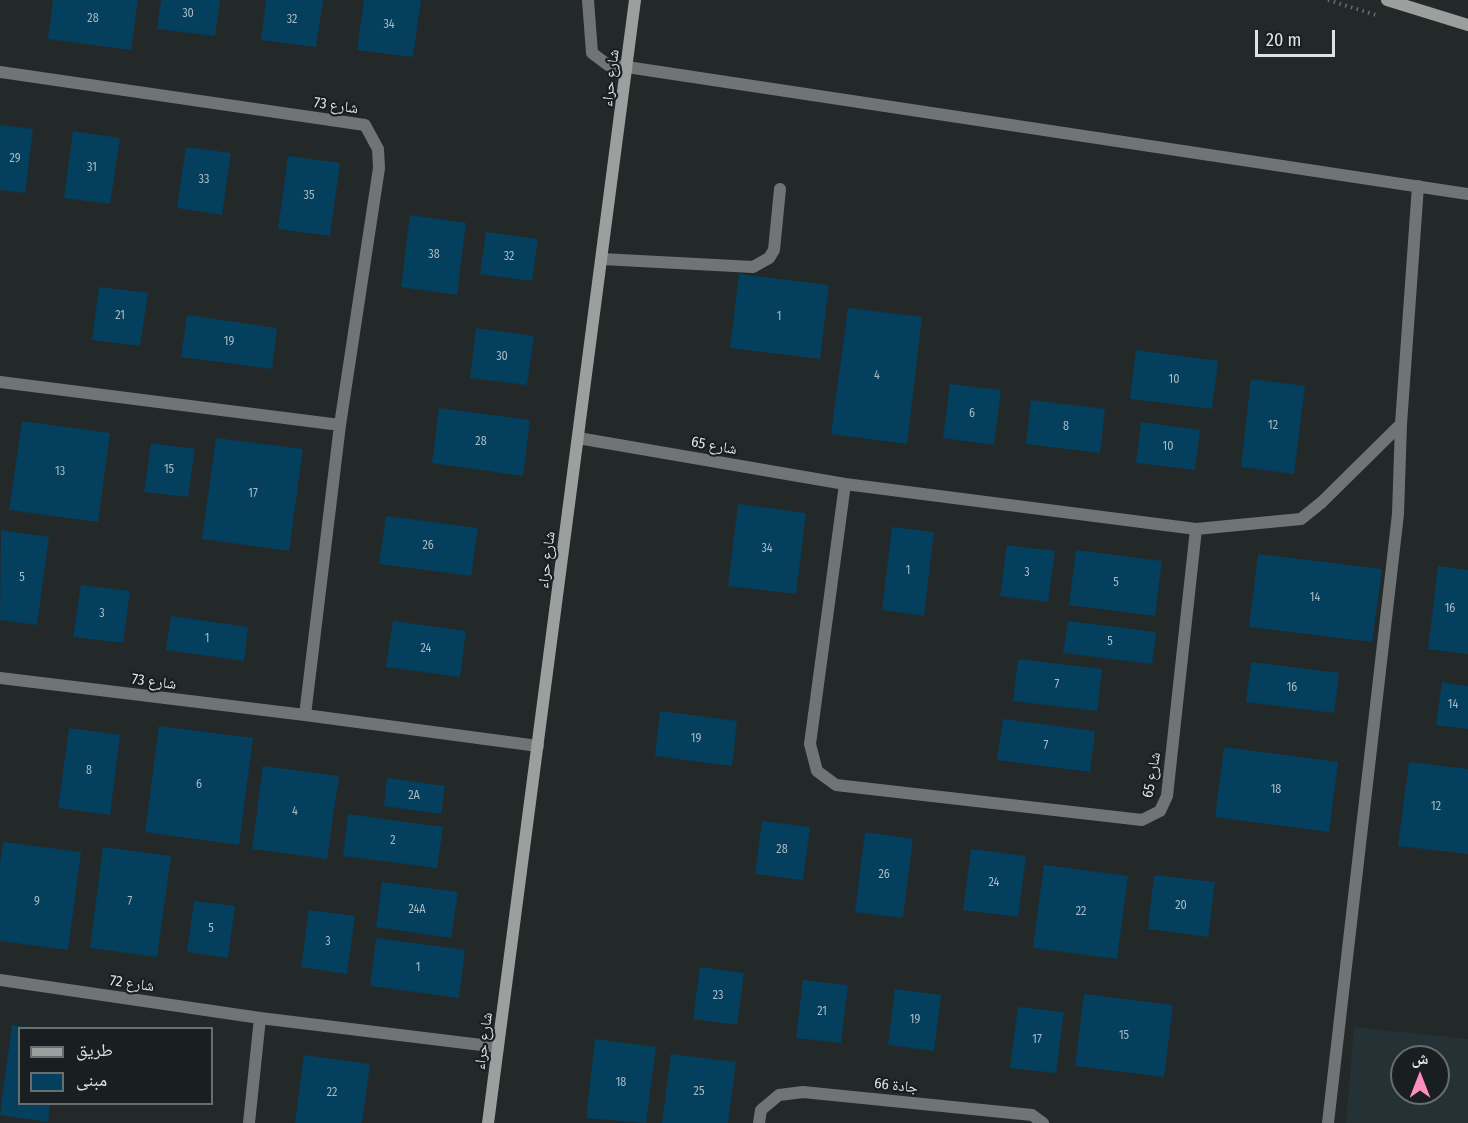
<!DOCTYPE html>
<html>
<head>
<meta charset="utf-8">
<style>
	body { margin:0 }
	#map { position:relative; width:1468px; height:1123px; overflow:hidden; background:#232829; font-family:"Fira Sans Condensed","Noto Naskh Arabic",sans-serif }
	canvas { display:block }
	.legend { position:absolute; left:18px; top:1027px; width:195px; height:78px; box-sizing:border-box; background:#191f20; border:2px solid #686d6e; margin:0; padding:8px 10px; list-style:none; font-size:18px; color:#dfe3e4 }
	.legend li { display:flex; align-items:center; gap:12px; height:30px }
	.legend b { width:30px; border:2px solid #686d6e }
	.north { position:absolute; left:1390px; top:1045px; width:60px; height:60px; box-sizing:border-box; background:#191f20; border:2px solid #686d6e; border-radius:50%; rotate:0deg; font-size:16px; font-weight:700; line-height:24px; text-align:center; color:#dfe3e4 }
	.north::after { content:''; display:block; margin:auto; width:21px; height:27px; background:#fe8ebd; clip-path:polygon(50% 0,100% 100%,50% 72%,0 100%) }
	.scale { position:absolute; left:1255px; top:30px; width:80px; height:27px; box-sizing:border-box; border:3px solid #dfe3e4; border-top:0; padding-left:8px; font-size:18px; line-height:21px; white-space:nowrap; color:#dfe3e4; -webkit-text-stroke:4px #191f20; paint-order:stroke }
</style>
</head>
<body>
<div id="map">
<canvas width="1468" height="1123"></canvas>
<ul class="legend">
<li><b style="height:8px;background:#9ba09f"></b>طريق</li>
<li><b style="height:16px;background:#053f5e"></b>مبنى</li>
</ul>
<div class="north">ش</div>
<div class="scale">20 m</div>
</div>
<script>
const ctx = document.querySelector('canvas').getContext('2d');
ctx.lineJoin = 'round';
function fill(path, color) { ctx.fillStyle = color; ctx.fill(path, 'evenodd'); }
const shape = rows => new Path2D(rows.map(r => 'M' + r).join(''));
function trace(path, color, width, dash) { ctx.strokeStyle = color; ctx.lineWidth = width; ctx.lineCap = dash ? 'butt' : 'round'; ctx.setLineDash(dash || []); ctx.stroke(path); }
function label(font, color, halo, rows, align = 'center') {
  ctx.font = font + ' "Fira Sans Condensed","Noto Naskh Arabic",sans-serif'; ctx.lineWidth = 4.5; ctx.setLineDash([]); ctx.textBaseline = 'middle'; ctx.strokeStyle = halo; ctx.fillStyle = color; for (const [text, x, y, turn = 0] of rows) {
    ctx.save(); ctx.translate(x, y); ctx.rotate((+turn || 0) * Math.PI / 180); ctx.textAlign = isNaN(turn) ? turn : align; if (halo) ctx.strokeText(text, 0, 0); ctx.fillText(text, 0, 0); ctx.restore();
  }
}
fill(shape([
	[1354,1027,1468,1039,1468,1123,1346,1123],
	[1402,1057,1438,1057,1438,1093,1402,1093]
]), '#253235');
fill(shape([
	[53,0,138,0,131,50,48,39],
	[161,0,220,0,215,36,157,29],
	[266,0,323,0,316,47,261,40],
	[364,0,421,0,413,57,357,50],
	[0,125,33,129,25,193,0,190],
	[73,131,120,138,110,204,64,198],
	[186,147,231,153,222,215,177,208],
	[288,156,340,163,330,236,278,229],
	[410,215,466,223,457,295,401,287],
	[486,232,538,239,532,281,480,274],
	[739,274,829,285,820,359,730,348],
	[99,287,148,293,140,346,92,340],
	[848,308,922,317,907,444,831,434],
	[187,315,277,328,272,369,181,357],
	[476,328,534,336,527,385,470,378],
	[1136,350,1218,361,1212,409,1130,399],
	[1251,379,1305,386,1294,474,1241,467],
	[950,384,1001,390,994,445,943,438],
	[1031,400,1105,409,1100,453,1026,444],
	[439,408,530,420,523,476,432,463],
	[22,421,110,433,98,522,9,510],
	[1141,422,1200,430,1195,470,1136,463],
	[216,438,303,449,289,551,202,539],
	[151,443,195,449,188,497,144,492],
	[738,504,806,513,796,594,728,586],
	[386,516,478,528,471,576,379,564],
	[892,527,934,532,924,616,882,610],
	[1,530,49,537,37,625,0,620],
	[1007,545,1055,551,1048,602,1000,596],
	[1076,550,1162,561,1155,616,1069,605],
	[1258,554,1382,569,1372,642,1249,627],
	[1438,566,1468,570,1468,654,1428,649],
	[81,585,130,591,123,643,73,637],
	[171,616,248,627,244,661,166,650],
	[393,621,466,631,460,677,386,667],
	[1068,621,1156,632,1152,664,1063,653],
	[1018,659,1102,669,1097,711,1013,701],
	[1251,662,1339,673,1334,713,1246,702],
	[1442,682,1468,686,1468,729,1436,725],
	[660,711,737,721,732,766,655,756],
	[1003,719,1095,731,1090,772,997,760],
	[159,726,253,738,239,845,145,832],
	[69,728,120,735,110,815,58,808],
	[1224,747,1338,762,1329,832,1215,817],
	[1409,762,1468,769,1468,854,1398,846],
	[263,766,339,776,327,859,252,849],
	[387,778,445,786,441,814,384,806],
	[348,814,443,827,437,868,343,856],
	[762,821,810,827,803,880,755,874],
	[865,832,913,839,903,918,855,912],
	[3,842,81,852,68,950,0,941,0,863],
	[103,847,171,856,157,957,90,948],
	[971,849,1026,856,1018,917,963,910],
	[1044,865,1128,876,1117,959,1033,948],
	[1154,875,1215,882,1208,937,1148,929],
	[382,882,458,892,451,938,376,927],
	[194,901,235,906,228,958,187,952],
	[309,910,355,916,347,974,301,967],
	[376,938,465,950,459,998,370,986],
	[700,967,744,973,737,1025,693,1019],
	[803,980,848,985,841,1043,796,1038],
	[895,989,941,995,934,1051,888,1045],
	[1084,994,1173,1005,1164,1077,1075,1066],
	[1018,1007,1064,1012,1056,1073,1010,1068],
	[12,1025,28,1027,20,1028,20,1104,50,1104,48,1122,0,1115],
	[595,1039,656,1047,646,1123,586,1118],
	[671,1054,736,1062,728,1123,662,1123],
	[304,1055,370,1064,362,1123,295,1123]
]), '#053f5e');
trace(shape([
	[1328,0,1376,15]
]), '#686d6e', 4, [1.5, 4.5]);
trace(shape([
	[588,0,592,53,608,65,627,67],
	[602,259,753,267,769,258,774,250,780,189]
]), '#717474', 12);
trace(shape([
	[627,67,1468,194],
	[0,72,365,125,378,149,379,168,340,425,305,715],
	[0,382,340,425],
	[578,438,845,484,1196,529,1301,519,1322,502,1401,424],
	[845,484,810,744,817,771,836,785,1142,820,1160,811,1167,796,1196,529],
	[0,678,305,715,538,746],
	[0,980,260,1018,498,1047],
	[249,1123,260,1018],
	[759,1123,761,1110,779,1095,803,1092,1032,1115,1043,1123],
	[1328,1123,1398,514,1401,424,1418,186]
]), '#717474', 12);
trace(shape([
	[1387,0,1468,25],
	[488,1123,635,0]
]), '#9ba09f', 12);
label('12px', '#a8bac2', null, [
	["30",188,14],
	["28",93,19],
	["32",292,20],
	["34",389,25],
	["29",15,159],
	["31",92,168],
	["33",204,180],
	["35",309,196],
	["38",434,255],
	["32",509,257],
	["21",120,316],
	["1",779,317],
	["19",229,342],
	["30",502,357],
	["4",877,376],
	["10",1174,380],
	["6",972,414],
	["12",1273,426],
	["8",1066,427],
	["28",481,442],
	["10",1168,447],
	["15",169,470],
	["13",60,472],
	["17",253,494],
	["26",428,546],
	["34",767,549],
	["1",908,571],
	["3",1027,573],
	["5",22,578],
	["5",1116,583],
	["14",1315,598],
	["16",1450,609],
	["3",102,614],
	["1",207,639],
	["5",1110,642],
	["24",426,649],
	["7",1057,685],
	["16",1292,688],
	["14",1453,705],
	["19",696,739],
	["7",1046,746],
	["8",89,771],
	["6",199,785],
	["18",1276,790],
	["2A",414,796],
	["12",1436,807],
	["4",295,812],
	["2",393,841],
	["28",782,850],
	["26",884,875],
	["24",994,883],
	["9",37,902],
	["7",130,902],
	["20",1181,906],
	["24A",417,910],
	["22",1081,912],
	["5",211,929],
	["3",328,942],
	["1",418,968],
	["23",718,996],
	["21",822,1012],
	["19",915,1020],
	["15",1124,1036],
	["17",1037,1040],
	["18",621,1083],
	["25",699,1092],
	["22",332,1093]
]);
label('15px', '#dfe3e4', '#191f20', [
	["شارع حراء",611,78,-83],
	["شارع 73",336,106,8],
	["شارع 65",714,446,10],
	["شارع حراء",547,560,-83],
	["شارع 73",154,682,7],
	["شارع 65",1152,775,-80],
	["شارع 72",132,984,8],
	["شارع حراء",484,1041,-82],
	["جادة 66",896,1086,6]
]);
</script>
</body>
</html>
